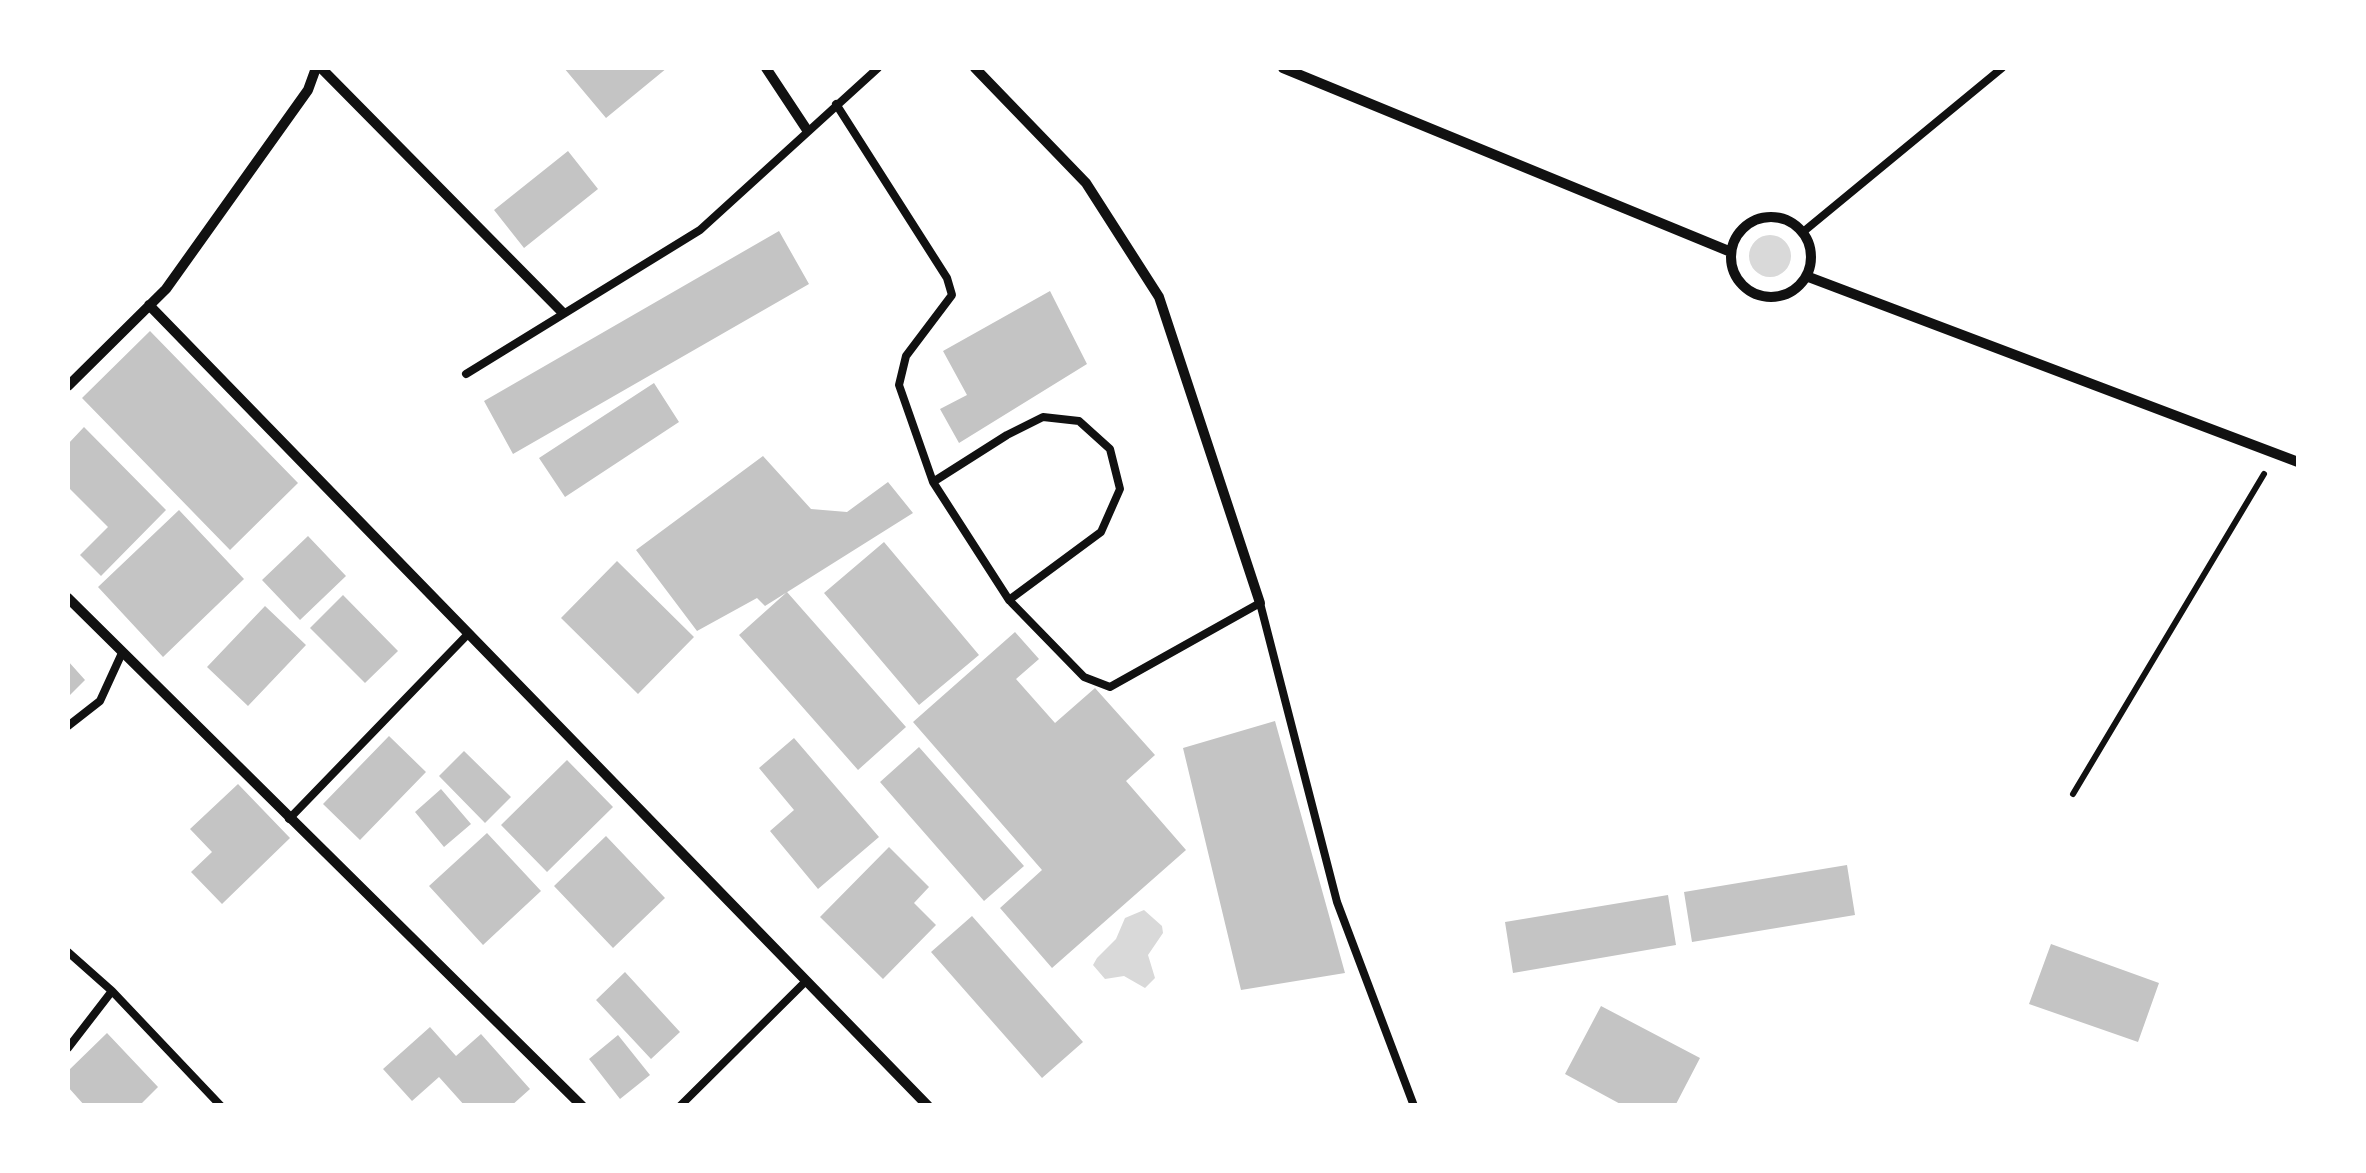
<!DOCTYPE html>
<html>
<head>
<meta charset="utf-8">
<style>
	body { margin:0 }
	#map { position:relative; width:2366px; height:1173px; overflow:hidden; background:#fff; font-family:Raleway,sans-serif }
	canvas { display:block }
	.frame { position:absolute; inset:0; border:70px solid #fff; pointer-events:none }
</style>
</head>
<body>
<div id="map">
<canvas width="2366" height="1173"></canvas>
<div class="frame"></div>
</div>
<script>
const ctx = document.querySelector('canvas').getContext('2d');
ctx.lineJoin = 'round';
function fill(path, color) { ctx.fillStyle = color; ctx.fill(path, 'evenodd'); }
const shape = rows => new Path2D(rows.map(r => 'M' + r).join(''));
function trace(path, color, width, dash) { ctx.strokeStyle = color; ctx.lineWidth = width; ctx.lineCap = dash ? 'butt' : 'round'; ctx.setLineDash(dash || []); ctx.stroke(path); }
fill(shape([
	'1749 256a21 21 0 1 1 42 0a21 21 0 1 1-42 0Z',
	[1144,910,1162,926,1163,933,1148,955,1155,978,1145,988,1124,976,1105,979,1093,965,1097,958,1116,939,1125,918]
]), '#d9d9d9');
fill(shape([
	[564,68,667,68,606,118],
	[568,151,598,189,524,248,494,210],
	[779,231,809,284,513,454,484,401],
	[1050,291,1087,364,959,443,940,409,967,395,943,351],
	[150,331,298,483,230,550,82,398],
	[654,383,679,422,565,497,539,458],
	[84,427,166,510,101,576,80,555,108,527,68,487,68,444],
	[763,456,811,509,847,512,888,482,913,513,765,606,757,598,697,631,636,550],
	[179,510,244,579,163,657,98,587],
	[308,536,346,576,300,620,262,580],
	[884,542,979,655,919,705,824,593],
	[617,561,694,637,638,694,561,618],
	[787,592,906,727,858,770,739,635],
	[343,595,398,651,365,683,310,628],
	[265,606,306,645,248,706,207,667],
	[1015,632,1039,659,1016,679,1055,723,1095,688,1155,755,1126,781,1186,850,1052,968,1000,908,1042,870,913,722],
	[68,661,85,680,68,697],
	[1275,721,1345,973,1241,990,1183,748],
	[389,736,426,772,360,840,323,804],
	[794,738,879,837,818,889,770,831,794,810,759,768],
	[919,747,1024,866,984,901,880,782],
	[464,751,511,797,485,823,439,776],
	[567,760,613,807,547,872,501,825],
	[238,784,290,838,222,904,191,872,212,852,190,829],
	[441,789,471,824,444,847,415,812],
	[487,833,541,891,483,945,429,886],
	[606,836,665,898,613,948,554,886],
	[889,847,929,887,914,903,936,925,883,979,820,917],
	[1847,865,1855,915,1692,942,1684,892],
	[1668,895,1676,945,1513,973,1505,922],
	[972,916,1083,1042,1042,1078,931,952],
	[2051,944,2159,983,2138,1042,2029,1004],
	[625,972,680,1032,651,1059,596,1000],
	[1601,1006,1700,1058,1675,1106,1624,1106,1565,1074],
	[430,1027,456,1056,481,1034,530,1089,511,1106,465,1106,439,1077,412,1101,383,1069],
	[107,1033,158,1087,139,1106,85,1106,68,1087,68,1071],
	[618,1035,650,1075,620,1099,589,1059]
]), '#c4c4c4');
trace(shape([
	[2073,794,2264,474]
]), '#111', 6);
trace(shape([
	[836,104,947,278,952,295,906,356,899,385,933,482,1009,600,1084,677,1110,687,1260,603,1337,902,1414,1106],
	[1803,232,2002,68],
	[466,374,700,230,878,68],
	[933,482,1007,435,1043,417,1079,421,1110,449,1120,489,1101,532,1009,600],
	[68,726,100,701,122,653],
	[289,819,469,633],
	[68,952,112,991,68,1048],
	[112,991,221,1106],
	[680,1106,805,982]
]), '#111', 8);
trace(shape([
	[321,68,562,312],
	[766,68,807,130],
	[975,68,1086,183,1159,297,1260,603],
	[1283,68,1731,252],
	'1731 257a40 40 0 1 1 80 0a40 40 0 1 1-80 0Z',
	[1806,276,2298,462],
	[149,305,928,1106],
	[68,386,166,289,308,90,316,68],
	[68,598,582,1106]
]), '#111', 10);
</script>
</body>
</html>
